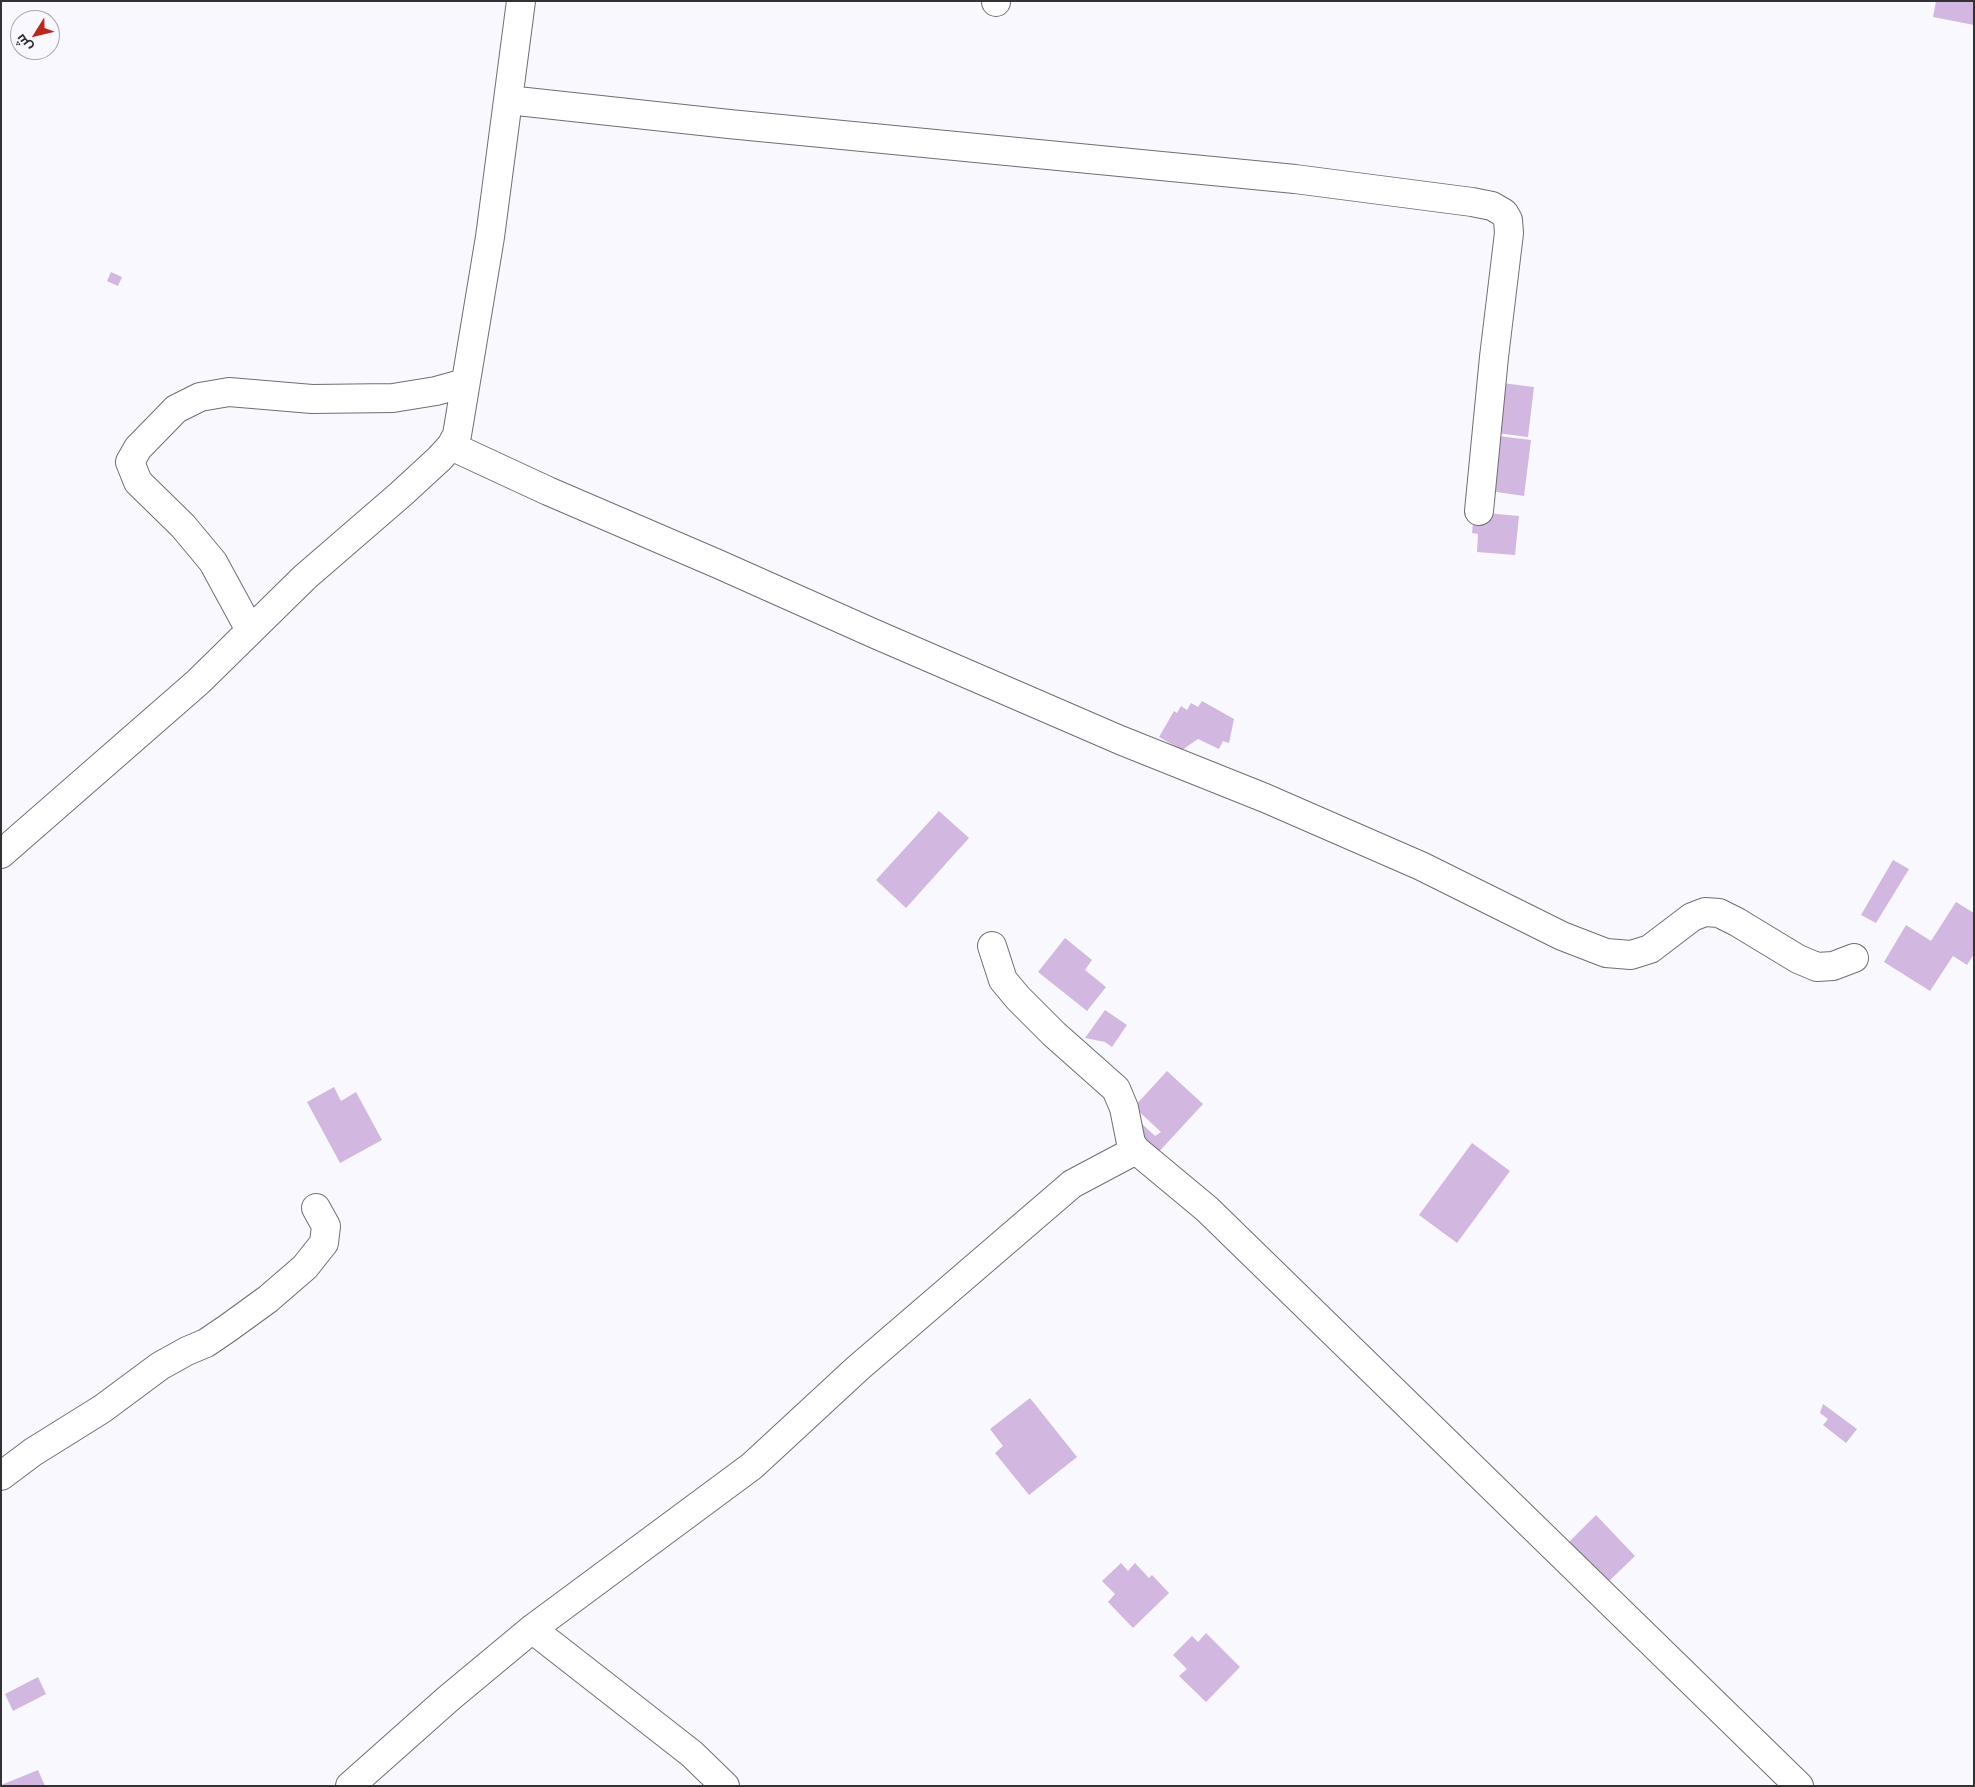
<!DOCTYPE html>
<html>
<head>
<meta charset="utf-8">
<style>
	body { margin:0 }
	#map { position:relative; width:1975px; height:1787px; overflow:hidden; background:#f9f8ff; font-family:"Playfair Display",Cairo,serif }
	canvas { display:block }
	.frame { position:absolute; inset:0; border:2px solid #323234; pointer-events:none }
	.north { position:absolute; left:10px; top:10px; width:50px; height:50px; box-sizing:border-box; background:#f9f8ff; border:1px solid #a9a9ae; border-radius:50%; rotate:234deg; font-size:14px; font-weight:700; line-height:20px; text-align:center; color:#323234 }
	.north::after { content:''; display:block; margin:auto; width:18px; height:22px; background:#b7291c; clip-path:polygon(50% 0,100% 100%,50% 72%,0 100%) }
</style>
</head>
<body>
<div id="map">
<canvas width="1975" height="1787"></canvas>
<div class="frame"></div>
<div class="north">ش</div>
</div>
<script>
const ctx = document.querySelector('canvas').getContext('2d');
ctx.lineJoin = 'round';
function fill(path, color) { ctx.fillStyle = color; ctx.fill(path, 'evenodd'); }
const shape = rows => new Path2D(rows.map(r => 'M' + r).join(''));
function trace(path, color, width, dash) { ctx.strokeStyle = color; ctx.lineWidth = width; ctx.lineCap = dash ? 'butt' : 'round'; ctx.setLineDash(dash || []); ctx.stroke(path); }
fill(shape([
	[1936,1,1974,1,1974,25,1933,17],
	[111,272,122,277,118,286,107,281],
	[1494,382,1534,387,1528,437,1489,432],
	[1490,435,1531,440,1524,496,1483,490],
	[1474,512,1519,516,1515,555,1477,552,1478,534,1472,533],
	[1202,701,1234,719,1229,743,1223,741,1219,749,1198,739,1182,750,1159,737,1174,711,1177,713,1181,706,1187,710,1191,703,1198,707],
	[939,811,969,838,906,908,876,880],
	[1893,860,1909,869,1876,923,1861,915],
	[1956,902,1974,913,1974,954,1967,965,1953,956,1930,991,1884,962,1906,925,1931,941],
	[1065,938,1092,960,1085,970,1106,987,1087,1011,1038,972],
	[1105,1010,1127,1025,1112,1047,1105,1042,1085,1038],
	[1167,1071,1203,1104,1155,1156,1130,1134,1140,1122,1155,1136,1161,1132,1134,1107],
	[334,1087,341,1101,356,1092,382,1140,340,1163,307,1102],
	[1472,1143,1510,1171,1457,1243,1419,1215],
	[1030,1398,1077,1457,1029,1495,995,1453,1003,1446,990,1429],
	[1823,1404,1857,1429,1846,1443,1823,1425,1828,1419,1820,1413],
	[1596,1515,1635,1556,1606,1584,1567,1544],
	[1121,1563,1128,1571,1135,1563,1149,1578,1152,1575,1169,1593,1133,1628,1108,1602,1115,1594,1102,1581],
	[1206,1633,1240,1667,1206,1702,1179,1676,1187,1669,1173,1655,1192,1636,1198,1642],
	[38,1677,46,1694,13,1711,5,1694],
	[38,1770,45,1786,1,1786,1,1785]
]), '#d2b7e0');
const minor = shape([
	[996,2,996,1],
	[508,100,729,124,1295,179,1472,202,1492,206,1504,213,1508,220,1509,233,1494,357,1479,511],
	[451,446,548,491,718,564,875,634,1120,740,1265,798,1421,866,1562,936,1606,953,1631,955,1650,949,1692,917,1705,912,1719,913,1737,922,1798,959,1817,967,1833,966,1854,958],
	[250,630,213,562,183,526,138,482,130,462,138,448,176,409,200,397,229,392,312,399,393,398,436,391,465,383],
	[1,854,198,682,305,577,401,494,439,459,451,446,457,435,490,237,521,1],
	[992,946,1003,980,1018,998,1054,1034,1116,1089,1124,1108,1131,1143,1136,1150,1207,1209,1799,1786],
	[1,1476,33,1452,102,1409,160,1366,187,1351,206,1343,228,1328,268,1299,305,1267,324,1243,326,1226,316,1208],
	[532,1629,692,1754,725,1786],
	[350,1786,449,1698,532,1629,752,1466,858,1368,1072,1184,1136,1150]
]);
trace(minor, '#6f6e74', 30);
trace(minor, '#fff', 28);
</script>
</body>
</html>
